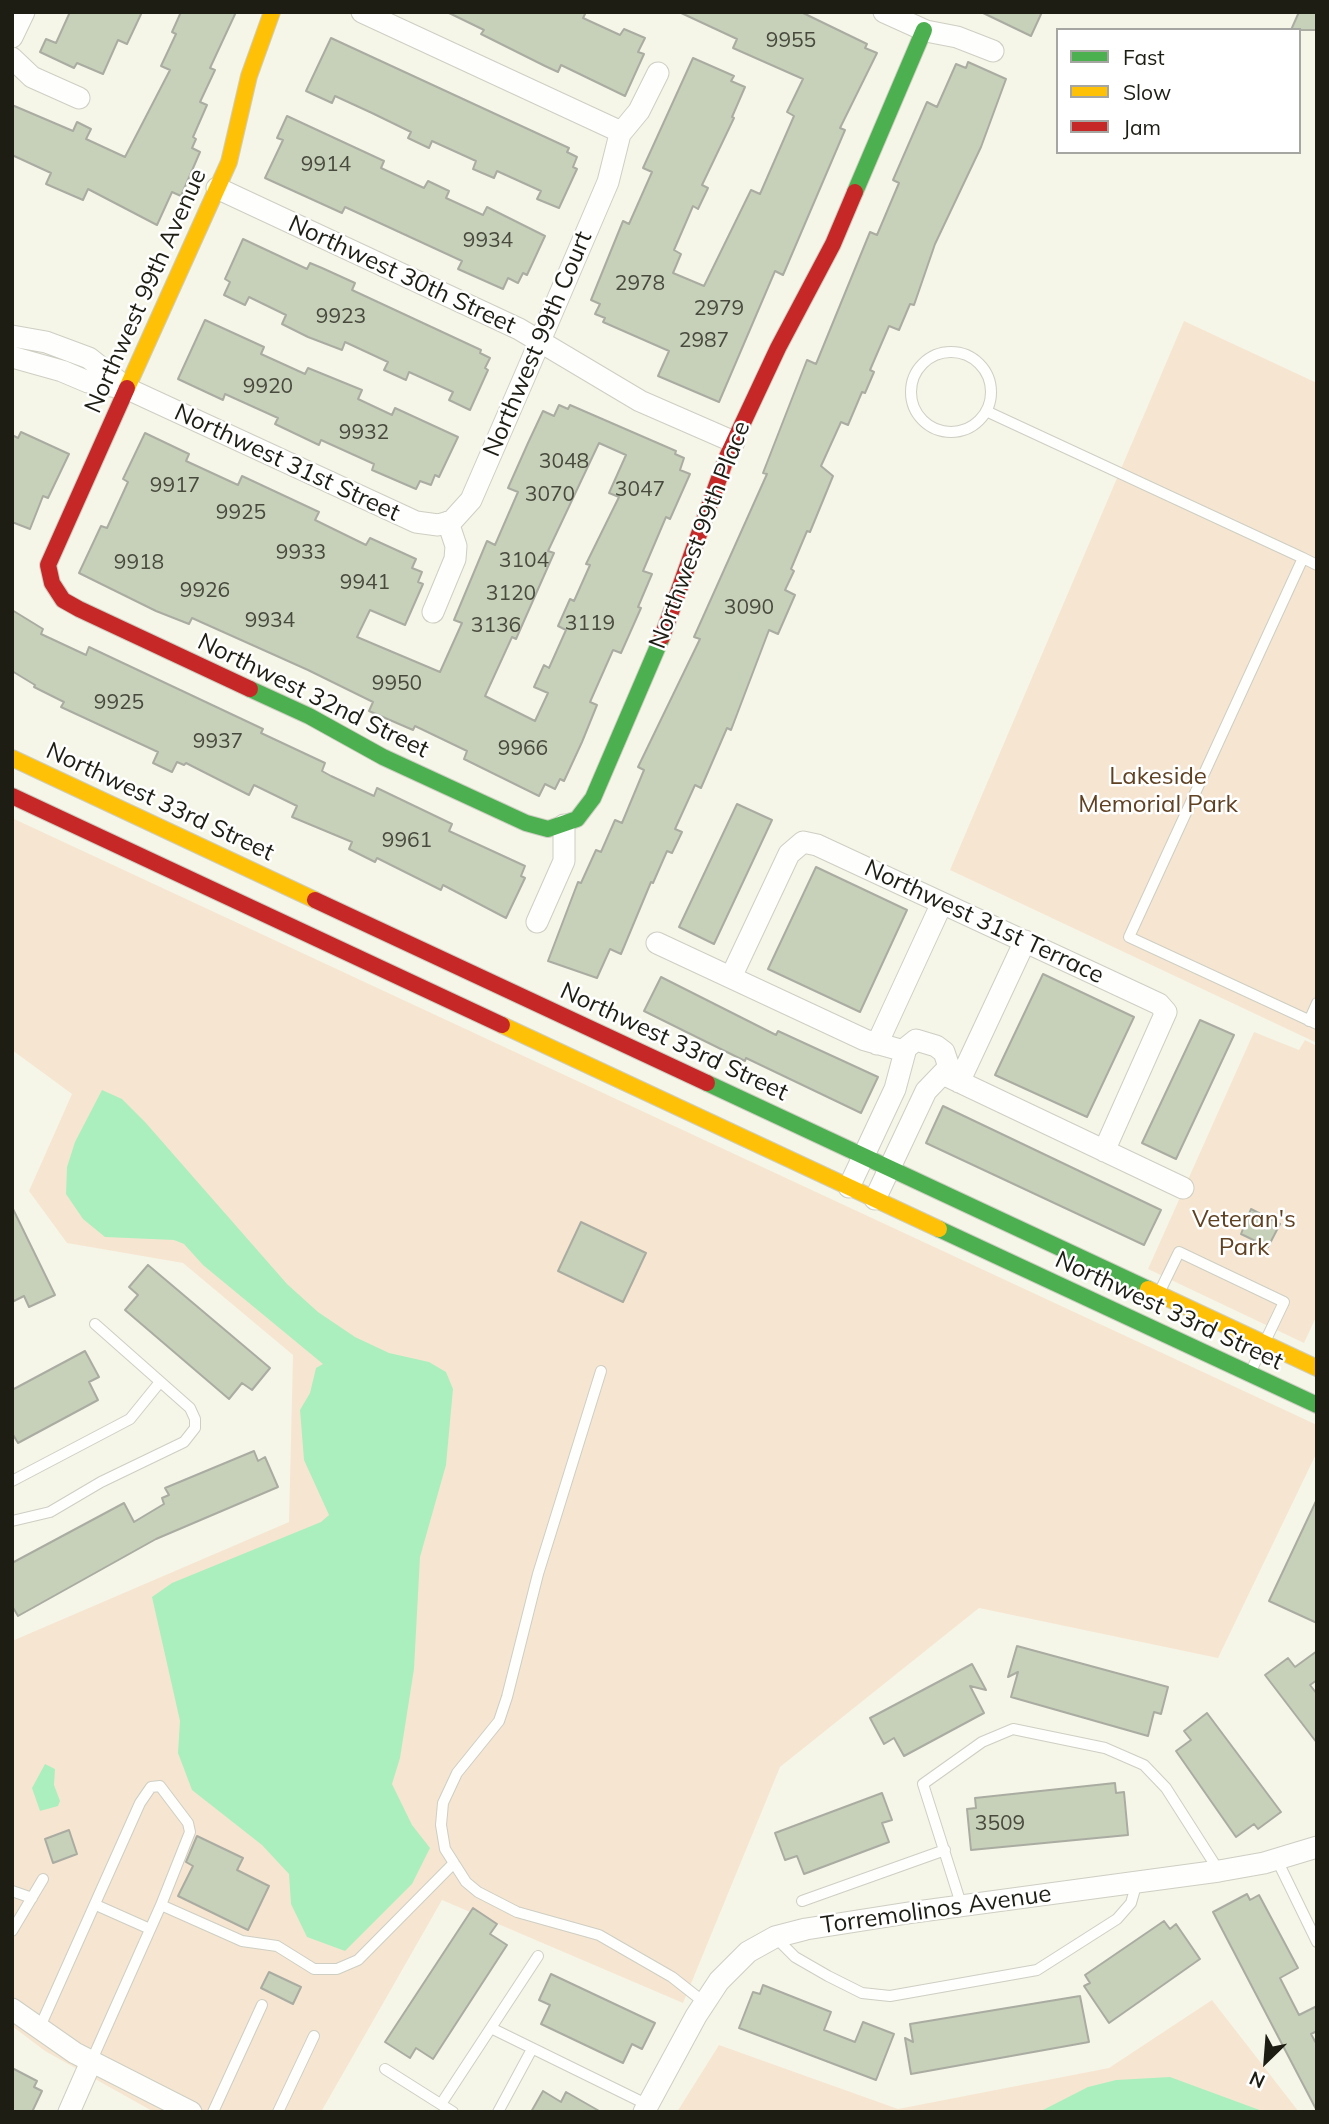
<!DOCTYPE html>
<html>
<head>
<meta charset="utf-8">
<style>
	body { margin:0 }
	#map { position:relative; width:1329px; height:2124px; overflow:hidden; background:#f5f6e8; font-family:Mulish,sans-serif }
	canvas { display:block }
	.frame { position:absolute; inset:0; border:14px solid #1d1d14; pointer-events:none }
	.legend { position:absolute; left:1056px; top:28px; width:245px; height:126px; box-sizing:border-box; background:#fff; border:2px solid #a5a5a1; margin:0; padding:9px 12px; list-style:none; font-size:21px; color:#1d1d14 }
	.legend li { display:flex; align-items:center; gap:14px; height:35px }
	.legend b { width:35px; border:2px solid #a5a5a1 }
	.north { position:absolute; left:1231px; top:2026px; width:70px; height:70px; -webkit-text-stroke:5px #fff; paint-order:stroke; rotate:205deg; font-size:19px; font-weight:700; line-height:28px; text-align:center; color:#1d1d14 }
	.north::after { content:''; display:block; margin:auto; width:24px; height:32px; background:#1d1d14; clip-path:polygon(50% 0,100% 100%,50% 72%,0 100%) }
</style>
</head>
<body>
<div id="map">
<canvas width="1329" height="2124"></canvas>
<div class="frame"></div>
<ul class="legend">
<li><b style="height:9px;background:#4caf50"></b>Fast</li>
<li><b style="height:9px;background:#ffc107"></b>Slow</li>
<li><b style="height:9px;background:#c62828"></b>Jam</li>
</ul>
<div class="north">N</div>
</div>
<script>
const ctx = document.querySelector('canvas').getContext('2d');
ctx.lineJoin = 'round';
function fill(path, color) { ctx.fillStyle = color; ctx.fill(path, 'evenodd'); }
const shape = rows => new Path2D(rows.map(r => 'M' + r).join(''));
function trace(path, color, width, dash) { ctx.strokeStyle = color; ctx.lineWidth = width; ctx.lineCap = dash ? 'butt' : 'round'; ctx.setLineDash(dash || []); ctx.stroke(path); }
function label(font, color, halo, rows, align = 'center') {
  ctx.font = font + ' Mulish,sans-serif'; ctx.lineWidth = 5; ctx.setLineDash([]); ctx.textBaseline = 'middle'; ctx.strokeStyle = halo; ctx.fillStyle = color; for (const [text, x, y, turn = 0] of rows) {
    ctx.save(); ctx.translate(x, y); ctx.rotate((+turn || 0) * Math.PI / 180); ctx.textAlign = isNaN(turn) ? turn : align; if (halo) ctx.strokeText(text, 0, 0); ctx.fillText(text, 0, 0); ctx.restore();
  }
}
fill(shape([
	[1184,321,1317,383,1317,1043,950,870],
	[12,818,1317,1425,1317,1452,1218,1658,979,1608,780,1767,683,2003,442,1900,321,2112,154,2112,45,2051,12,2026,12,1641,289,1522,293,1355,183,1263,67,1243,29,1191,72,1094,12,1050],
	[1254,1032,1299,1050,1305,1040,1317,1046,1317,1315,1304,1343,1148,1269],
	[1212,2000,1299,2112,677,2112,719,2045,898,2109,1109,2068]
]), '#f6e6d1');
fill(shape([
	[102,1090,122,1099,145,1122,287,1284,318,1312,355,1337,389,1353,429,1362,446,1372,453,1389,446,1465,420,1557,414,1669,400,1758,392,1784,412,1825,430,1848,412,1884,345,1951,307,1937,291,1904,289,1874,262,1845,192,1790,178,1753,180,1721,152,1597,172,1583,321,1522,329,1515,304,1460,300,1410,310,1393,316,1368,323,1364,203,1265,184,1244,174,1240,105,1237,83,1219,66,1194,67,1167,75,1142],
	[45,1764,55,1769,54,1785,60,1801,58,1806,40,1811,32,1788],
	[1170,2077,1265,2112,1039,2112,1088,2087,1116,2080]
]), '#acefbe');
const building = shape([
	[70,12,142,12,127,44,118,40,103,74,77,63,74,68,40,52,46,39,56,43,70,12],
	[181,12,236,12,210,68,215,70,200,102,207,105,193,137,196,139,192,148,200,152,181,196,172,192,157,225,88,189,83,200,46,184,51,173,12,155,12,105,73,131,77,122,91,129,86,139,125,157,170,70,161,66,176,34,172,32,181,12],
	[447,12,586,12,583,18,620,35,624,29,645,38,638,52,644,54,625,96,561,65,558,72,545,66,481,34,484,30,447,12],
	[679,12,801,12,867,44,865,48,877,53,840,128,845,130,783,275,775,271,719,402,658,376,669,351,603,322,605,318,595,314,600,304,591,300,623,221,629,224,652,172,643,168,693,58,734,76,731,81,745,87,732,117,734,118,702,185,708,188,698,209,693,206,674,250,681,254,673,273,704,286,751,190,760,194,794,116,787,112,803,79,733,48,737,39,679,12],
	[981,12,1042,12,1031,36,981,12],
	[1299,12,1317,12,1317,30,1291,30,1299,12],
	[331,38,569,148,567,152,577,157,573,167,577,169,559,208,537,199,541,191,497,171,494,178,473,169,476,161,432,141,429,148,408,138,411,132,372,113,335,96,332,103,306,91,331,38],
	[968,62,1006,79,981,147,935,244,914,305,910,304,899,330,889,326,870,370,874,372,865,393,862,392,848,425,841,422,821,466,833,476,810,532,807,531,791,569,794,571,785,590,795,595,778,634,769,630,731,730,727,728,701,788,695,785,675,829,682,832,672,853,667,851,653,883,651,882,621,954,610,949,597,978,548,961,578,882,581,883,596,850,601,852,615,820,622,823,644,770,638,767,700,639,694,637,767,474,763,473,807,360,816,364,870,232,877,235,899,183,893,180,927,102,937,107,956,64,966,68,968,62],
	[287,116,384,161,381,168,424,188,428,181,449,191,446,198,483,215,487,207,545,236,527,275,523,273,518,283,508,278,503,289,458,269,462,261,345,207,342,213,265,178,283,140,277,138,287,116],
	[243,239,307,269,310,263,322,268,355,283,352,290,481,350,480,353,490,358,485,368,488,370,470,410,449,400,453,392,409,372,406,380,384,370,388,362,345,342,342,350,308,337,282,324,286,315,249,297,245,305,224,295,230,282,225,279,243,239],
	[205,320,264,347,261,354,305,374,308,368,362,390,358,399,392,415,395,408,458,437,439,477,435,475,431,485,420,481,416,489,372,470,374,464,321,440,319,445,275,424,278,418,225,394,223,400,178,379,205,320],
	[559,405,568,409,570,405,676,451,675,454,684,458,680,470,690,474,670,519,666,517,643,571,652,574,638,607,641,608,621,653,613,650,590,702,597,705,582,742,564,781,560,779,555,789,545,784,539,796,464,759,467,751,415,726,413,730,369,711,373,702,308,670,192,618,189,624,156,611,79,573,101,526,107,528,128,482,123,479,145,433,189,454,186,461,238,485,242,476,319,512,315,520,366,545,370,538,416,559,412,568,422,572,418,582,423,584,405,625,370,610,357,637,440,672,462,623,454,620,487,541,495,545,518,492,508,488,528,443,543,411,554,416,559,405],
	[599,443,626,455,609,493,619,497,586,564,590,565,574,601,570,599,558,626,566,630,549,668,544,665,534,687,548,693,535,721,485,696,512,637,516,639,554,553,548,551,599,443],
	[21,432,69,454,48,498,43,496,30,529,12,522,12,435,18,438,21,432],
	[12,610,43,629,41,634,86,655,89,647,263,729,261,733,325,763,322,771,331,776,374,796,377,788,452,824,449,831,525,866,521,876,525,878,506,918,443,885,441,890,377,858,375,862,349,849,352,842,292,817,297,806,254,785,249,795,186,763,184,765,177,762,172,772,153,763,158,752,61,707,64,702,34,687,35,685,12,671,12,610],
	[737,804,772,820,714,944,679,927,737,804],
	[816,867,907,910,860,1012,768,969,816,867],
	[1043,974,1134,1017,1087,1117,995,1075,1043,974],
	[661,977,776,1035,778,1031,878,1077,861,1113,746,1058,745,1061,644,1011,661,977],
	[1200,1020,1234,1035,1176,1159,1142,1143,1200,1020],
	[943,1106,1161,1210,1144,1245,926,1143,943,1106],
	[12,1207,55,1295,29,1307,24,1296,12,1302,12,1207],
	[1251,1209,1280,1224,1268,1247,1241,1234,1251,1209],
	[581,1222,646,1253,623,1302,558,1271,581,1222],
	[148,1265,270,1368,252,1390,242,1383,229,1399,125,1310,138,1295,129,1287,148,1265],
	[85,1351,99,1377,89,1382,98,1400,18,1443,12,1433,12,1390,85,1351],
	[254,1451,258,1461,265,1457,278,1487,156,1539,18,1616,12,1606,12,1563,124,1503,134,1522,164,1504,162,1498,169,1495,165,1488,254,1451],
	[1317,1499,1317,1623,1269,1601,1317,1499],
	[1017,1646,1168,1687,1161,1714,1154,1712,1148,1736,1011,1697,1018,1672,1008,1677,1017,1646],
	[1317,1651,1317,1680,1310,1685,1317,1694,1317,1743,1265,1675,1288,1658,1295,1667,1317,1651],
	[972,1664,986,1690,970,1686,984,1713,904,1756,894,1738,884,1744,870,1718,972,1664],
	[1207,1713,1281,1812,1258,1829,1254,1824,1236,1837,1176,1751,1191,1740,1184,1731,1207,1713],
	[1115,1783,1116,1793,1124,1792,1128,1835,971,1850,967,1809,976,1808,975,1798,1115,1783],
	[882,1793,892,1820,882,1823,889,1842,804,1874,797,1856,785,1860,775,1833,882,1793],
	[69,1830,77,1854,53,1863,45,1839,69,1830],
	[197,1836,243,1858,237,1870,269,1886,248,1930,178,1896,193,1866,186,1862,197,1836],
	[1247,1894,1250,1900,1259,1895,1298,1968,1280,1978,1299,2015,1317,2006,1317,2031,1311,2034,1317,2045,1317,2111,1213,1912,1247,1894],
	[473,1908,497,1924,490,1934,507,1945,433,2059,416,2048,410,2058,385,2042,473,1908],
	[1164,1921,1170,1929,1176,1924,1200,1959,1109,2023,1084,1986,1090,1983,1085,1975,1164,1921],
	[269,1972,301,1987,293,2004,261,1988,269,1972],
	[551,1974,655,2023,642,2049,632,2044,623,2063,541,2024,550,2005,539,2000,551,1974],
	[763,1985,831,2012,824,2030,855,2042,863,2022,894,2034,876,2080,739,2028,753,1992,760,1994,763,1985],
	[1080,1996,1089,2042,911,2074,905,2038,913,2042,910,2024,1080,1996],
	[12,2068,37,2081,34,2087,42,2091,32,2112,12,2112,12,2068],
	[543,2091,561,2102,566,2092,601,2112,531,2112,543,2091]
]);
fill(building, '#c7d1b9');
trace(building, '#aaaca2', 2);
const lane = shape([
	'911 392a40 40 0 1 1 80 0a40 40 0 1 1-80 0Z',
	[986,411,1303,558],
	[1317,565,1303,558,1129,937,1317,1024],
	[1309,1021,1317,1003],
	[1160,1291,1179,1252,1284,1302,1251,1371],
	[601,1371,538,1574,507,1697,499,1721,457,1773,443,1803,441,1825,445,1849,466,1882,478,1892,517,1912,599,1935,672,1977,705,2003],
	[12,1481,130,1419,160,1382],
	[12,1521,50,1512,101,1482,184,1442,195,1428,195,1419,190,1408,95,1324],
	[1277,1860,1317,1942],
	[12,1891,32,1898],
	[802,1901,945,1850],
	[96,1905,150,1929],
	[962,1907,923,1784,982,1742,1013,1729,1105,1748,1144,1765,1166,1788,1219,1871],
	[12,1931,43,1879],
	[775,1937,795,1957,828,1976,862,1993,890,1996,1037,1970,1117,1919,1131,1903,1137,1882],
	[491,2028,648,2105],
	[39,2029,140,1803,151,1787,160,1786,188,1823,190,1832,161,1905],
	[91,2062,161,1905,242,1941,277,1946,314,1969,337,1969,358,1960,454,1863],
	[385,2069,453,2112],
	[441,2104,538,1956],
	[213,2112,262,2005],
	[278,2112,314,2036],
	[498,2112,532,2049]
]);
const street = shape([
	[362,12,621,132],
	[884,12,926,31,957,37,993,51],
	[12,37,24,12],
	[12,58,32,77,79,98],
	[217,188,519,329,640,401,734,442],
	[12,336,46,342,89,358,128,389],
	[12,357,62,371,88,382,128,389,416,522,438,525,452,521,471,500,524,378,608,182,620,134,639,111,658,73],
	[433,612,455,559,456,546,448,522],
	[537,922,564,861,564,825],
	[657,943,865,1040,904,1051],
	[731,977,789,854,803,842,817,845,1099,976,1159,1004,1166,1012,1104,1151],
	[877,1044,942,903],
	[945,1075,1183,1188],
	[959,1082,1025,941],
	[849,1187,895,1089,906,1048,916,1040,936,1046,944,1052,949,1067,926,1091,875,1199],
	[12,2009,75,2053,191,2112],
	[69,2112,91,2062],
	[644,2112,696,2016,719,1981,748,1952,775,1937,806,1929,908,1913,1219,1871,1264,1863,1317,1847]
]);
const fast = shape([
	[855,192,924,30],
	[250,689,309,716,383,757,526,823,548,829,577,819,593,798,662,637],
	[707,1083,1148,1289],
	[939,1229,1317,1405]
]);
const slow = shape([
	[127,388,229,162,249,76,272,12],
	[12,758,315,900],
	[502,1025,939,1229],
	[1148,1289,1317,1368]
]);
const jam = shape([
	[127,388,48,565,52,583,63,600,79,609,250,689],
	[662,637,726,459,778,348,833,244,855,192],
	[12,796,502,1025],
	[315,900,707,1083]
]);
trace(lane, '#cecec3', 12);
trace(street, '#cecec3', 23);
trace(fast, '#cecec3', 18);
trace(slow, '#cecec3', 18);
trace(jam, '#cecec3', 18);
trace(lane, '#fefefc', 10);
trace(street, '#fefefc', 21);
trace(fast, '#4caf50', 16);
trace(slow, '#ffc107', 16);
trace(jam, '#c62828', 16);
label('21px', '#484a3d', null, [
	["9955",791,41],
	["9914",326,165],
	["9934",488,241],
	["2978",640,284],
	["2979",719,309],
	["9923",341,317],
	["2987",704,341],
	["9920",268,387],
	["9932",364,433],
	["3048",564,462],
	["9917",175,486],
	["3047",640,490],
	["3070",550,495],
	["9925",241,513],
	["9933",301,553],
	["3104",524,561],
	["9918",139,563],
	["9941",365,583],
	["9926",205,591],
	["3120",511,594],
	["3090",749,608],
	["9934",270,621],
	["3119",590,624],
	["3136",496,626],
	["9950",397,684],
	["9925",119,703],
	["9937",218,742],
	["9966",523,749],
	["9961",407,841],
	["3509",1000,1824]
]);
label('24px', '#1d1d14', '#fff', [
	["Northwest 30th Street",402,275,25],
	["Northwest 99th Avenue",146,291,-66],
	["Northwest 99th Court",538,344,-67],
	["Northwest 31st Street",287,463,25],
	["Northwest 99th Place",700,535,-69],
	["Northwest 32nd Street",313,696,26],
	["Northwest 33rd Street",160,802,25],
	["Northwest 31st Terrace",984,922,25],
	["Northwest 33rd Street",674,1042,25],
	["Northwest 33rd Street",1169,1311,25],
	["Torremolinos Avenue",936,1910,-8]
]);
label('24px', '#604122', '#fff', [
	["Lakeside",1158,777],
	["Memorial Park",1158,805],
	["Veteran's",1244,1220],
	["Park",1244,1248]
]);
</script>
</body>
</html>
